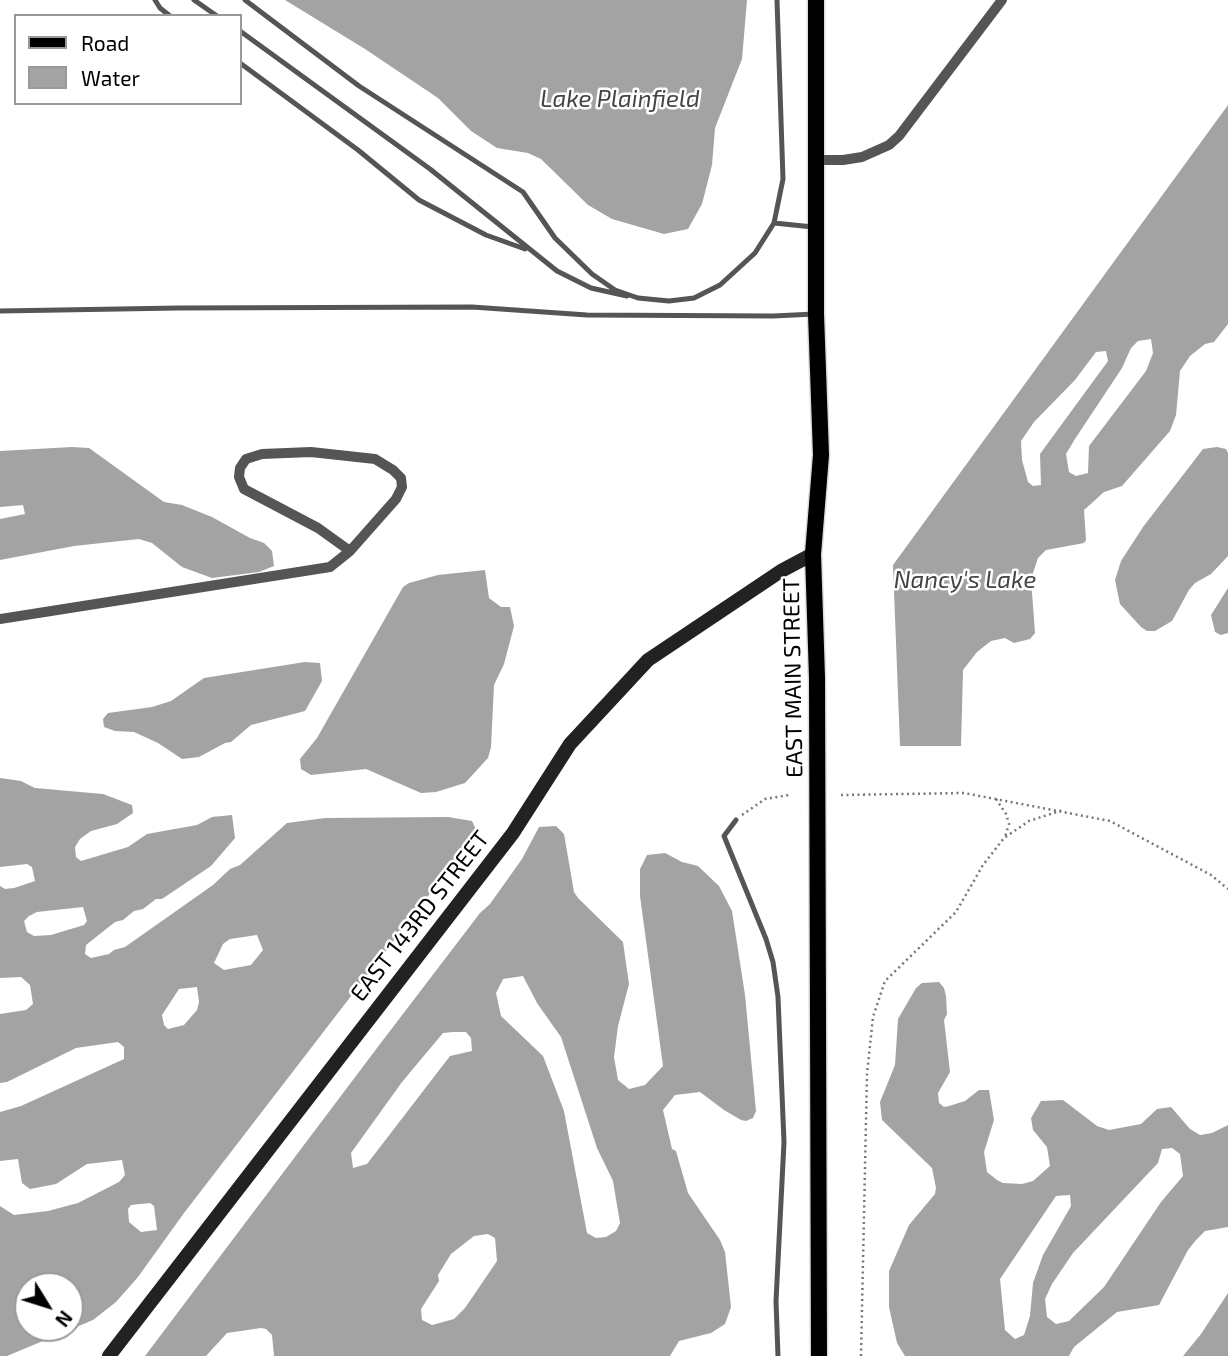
<!DOCTYPE html>
<html>
<head>
<meta charset="utf-8">
<style>
	body { margin:0 }
	#map { position:relative; width:1228px; height:1356px; overflow:hidden; background:#fff; font-family:"Exo 2",sans-serif }
	canvas { display:block }
	.legend { position:absolute; left:14px; top:14px; width:228px; height:91px; box-sizing:border-box; background:#fff; border:2px solid #999; margin:0; padding:9px 12px; list-style:none; font-size:21px; color:#000 }
	.legend li { display:flex; align-items:center; gap:14px; height:35px }
	.legend b { width:35px; border:2px solid #999 }
	.north { position:absolute; left:14px; top:1272px; width:70px; height:70px; box-sizing:border-box; background:#fff; border:2px solid #999; border-radius:50%; rotate:128deg; font-size:19px; font-weight:700; line-height:28px; text-align:center; color:#000 }
	.north::after { content:''; display:block; margin:auto; width:24px; height:32px; background:#000; clip-path:polygon(50% 0,100% 100%,50% 72%,0 100%) }
</style>
</head>
<body>
<div id="map">
<canvas width="1228" height="1356"></canvas>
<ul class="legend">
<li><b style="height:9px;background:#000"></b>Road</li>
<li><b style="height:19px;background:#a3a3a3"></b>Water</li>
</ul>
<div class="north">N</div>
</div>
<script>
const ctx = document.querySelector('canvas').getContext('2d');
ctx.lineJoin = 'round';
function fill(path, color) { ctx.fillStyle = color; ctx.fill(path, 'evenodd'); }
const shape = rows => new Path2D(rows.map(r => 'M' + r).join(''));
function trace(path, color, width, dash) { ctx.strokeStyle = color; ctx.lineWidth = width; ctx.lineCap = dash ? 'butt' : 'round'; ctx.setLineDash(dash || []); ctx.stroke(path); }
function label(font, color, halo, rows, align = 'center') {
  ctx.font = font + ' "Exo 2",sans-serif'; ctx.lineWidth = 5; ctx.setLineDash([]); ctx.textBaseline = 'middle'; ctx.strokeStyle = halo; ctx.fillStyle = color; for (const [text, x, y, turn = 0] of rows) {
    ctx.save(); ctx.translate(x, y); ctx.rotate((+turn || 0) * Math.PI / 180); ctx.textAlign = isNaN(turn) ? turn : align; if (halo) ctx.strokeText(text, 0, 0); ctx.fillText(text, 0, 0); ctx.restore();
  }
}
fill(shape([
	[285,0,747,0,742,59,715,128,712,165,702,204,688,229,664,234,612,219,588,205,541,159,528,153,497,148,471,131,438,98,365,49],
	[1228,105,1228,324,1214,342,1205,344,1190,356,1180,371,1176,415,1170,431,1122,486,1104,492,1084,510,1086,540,1084,543,1046,550,1038,558,1031,579,1035,633,1030,639,1014,643,1005,638,991,641,977,652,963,670,961,746,900,746,893,565],
	[1151,339,1153,353,1146,371,1089,446,1088,473,1076,476,1069,472,1066,454,1075,439,1122,368,1131,348,1138,341],
	[1106,351,1108,361,1040,454,1041,485,1033,486,1028,482,1022,460,1021,441,1034,422,1075,380,1096,352],
	[72,447,89,448,164,502,182,505,212,517,250,538,264,543,272,551,274,566,259,572,212,578,182,567,152,543,139,539,74,546,0,560,0,519,25,514,23,505,0,507,0,451],
	[1217,447,1226,449,1228,453,1228,556,1211,574,1195,583,1189,590,1172,621,1155,631,1147,631,1141,627,1120,604,1115,580,1121,561,1143,527,1203,449],
	[485,570,489,598,501,607,510,607,514,626,504,664,494,685,491,747,488,758,465,783,436,792,421,793,366,769,311,775,301,769,300,759,317,738,403,587,409,583,438,575],
	[1228,588,1228,633,1221,635,1215,632,1211,615],
	[305,662,320,663,322,681,305,711,251,725,231,742,225,743,199,757,182,759,158,743,134,732,115,731,104,727,103,719,108,713,152,707,171,701,204,678],
	[0,778,21,781,35,788,103,794,132,805,133,813,117,824,91,831,80,839,75,847,76,857,81,861,128,847,147,834,197,825,212,817,232,815,235,838,211,866,162,899,156,899,143,909,134,911,123,920,115,922,86,945,85,954,91,958,109,954,114,950,125,947,213,885,230,869,240,865,287,823,325,818,448,817,472,821,476,830,445,874,184,1213,138,1277,116,1302,93,1320,7,1356,0,1356,0,1206,14,1215,48,1211,78,1203,119,1182,125,1175,122,1160,87,1164,56,1184,30,1189,22,1183,18,1159,0,1161,0,1112,21,1106,124,1059,124,1047,118,1042,76,1048,7,1082,0,1083,0,1014,26,1010,33,1004,30,985,21,977,0,978,0,886,5,889,14,888,35,881,32,867,27,864,0,867],
	[83,907,87,921,84,925,51,935,34,936,27,932,24,921,29,916,37,912],
	[257,935,263,950,251,965,224,970,214,963,223,944,230,939],
	[197,987,199,1002,197,1010,184,1025,168,1029,164,1025,162,1015,179,989],
	[150,1203,154,1206,157,1230,141,1232,129,1222,128,1209,131,1205],
	[28,1286,70,1286,70,1328,28,1328],
	[556,826,564,834,574,892,578,898,623,942,629,984,618,1026,614,1057,618,1080,629,1089,645,1085,663,1066,640,896,640,869,647,855,665,853,682,862,698,866,719,886,732,911,745,995,756,1111,753,1118,746,1121,741,1120,724,1110,700,1092,675,1095,663,1110,672,1149,676,1151,688,1193,720,1240,725,1252,731,1307,725,1324,711,1333,679,1341,670,1356,274,1356,272,1335,266,1329,261,1328,227,1333,206,1356,145,1356,380,1044,480,913,490,904,522,859,539,827],
	[523,976,537,1003,561,1037,597,1148,613,1181,620,1223,616,1231,606,1237,596,1238,587,1233,564,1111,543,1056,501,1016,496,993,503,979],
	[453,1032,466,1032,471,1038,472,1051,450,1056,367,1164,353,1168,351,1153,402,1082,443,1033],
	[488,1234,495,1238,497,1261,465,1308,454,1319,432,1325,422,1320,421,1309,439,1281,438,1275,451,1254,474,1236],
	[939,982,944,988,946,996,947,1014,944,1020,950,1072,938,1093,939,1103,944,1107,949,1106,965,1101,979,1090,989,1090,994,1120,984,1152,987,1172,997,1180,1003,1183,1022,1184,1033,1181,1050,1166,1047,1147,1033,1130,1031,1118,1041,1101,1063,1100,1097,1126,1109,1130,1141,1124,1157,1109,1171,1107,1190,1129,1200,1135,1212,1133,1228,1125,1228,1227,1205,1231,1196,1240,1188,1250,1159,1305,1117,1312,1074,1347,1069,1356,905,1356,897,1343,889,1307,889,1271,909,1225,935,1194,936,1188,932,1168,882,1120,880,1102,895,1065,898,1019,916,988,922,983],
	[1172,1148,1180,1154,1183,1176,1161,1202,1104,1287,1069,1321,1056,1324,1047,1317,1045,1299,1052,1284,1073,1253,1158,1163,1162,1149],
	[1070,1195,1071,1206,1043,1255,1033,1283,1030,1316,1024,1335,1015,1339,1005,1330,1000,1279,1056,1196],
	[1228,1293,1228,1356,1183,1356,1201,1334]
]), '#a3a3a3');
const primary = shape([
	[816,0,816,314,821,455,813,554,817,678,819,1356]
]);
trace(primary, '#dbdbdb', 19);
trace(shape([
	[841,795,964,793,1110,821,1211,875,1228,889],
	[996,799,1006,814,1009,824,1005,837],
	[742,815,765,799,789,795],
	[861,1356,867,1074,873,1017,885,981,956,912,983,865,1004,838,1029,821,1063,810]
]), '#777', 2.5, [2, 3.5]);
trace(shape([
	[155,0,160,8,170,16],
	[194,0,217,16],
	[245,0,359,86,523,192,555,238,592,274,615,290,638,298,669,301,694,298,720,285,755,253,774,223,783,179,777,0],
	[240,31,430,169,557,271,591,288,627,296],
	[240,63,358,150,419,200,486,235,525,249],
	[774,223,813,227],
	[0,311,178,308,472,307,587,315,773,316,815,314],
	[736,820,724,836,766,939,773,962,778,997,784,1142,776,1301,778,1356]
]), '#555', 5);
trace(shape([
	[816,160,843,160,862,157,889,145,899,136,1002,0],
	[0,619,330,567,350,551,396,499,402,487,401,478,393,470,375,459,311,452,262,454,246,459,240,468,239,477,244,489,318,528,350,551]
]), '#555', 10);
trace(shape([
	[109,1356,513,833,570,744,648,660,781,571,813,554]
]), '#222', 14);
trace(primary, '#000', 16);
label('23px', '#000', '#fff', [
	["EAST MAIN STREET",793,678,-91],
	["EAST 143RD STREET",420,916,-52]
]);
label('italic 24px', '#444', '#fff', [
	["Lake Plainfield",620,99],
	["Nancy's Lake",965,580]
]);
</script>
</body>
</html>
